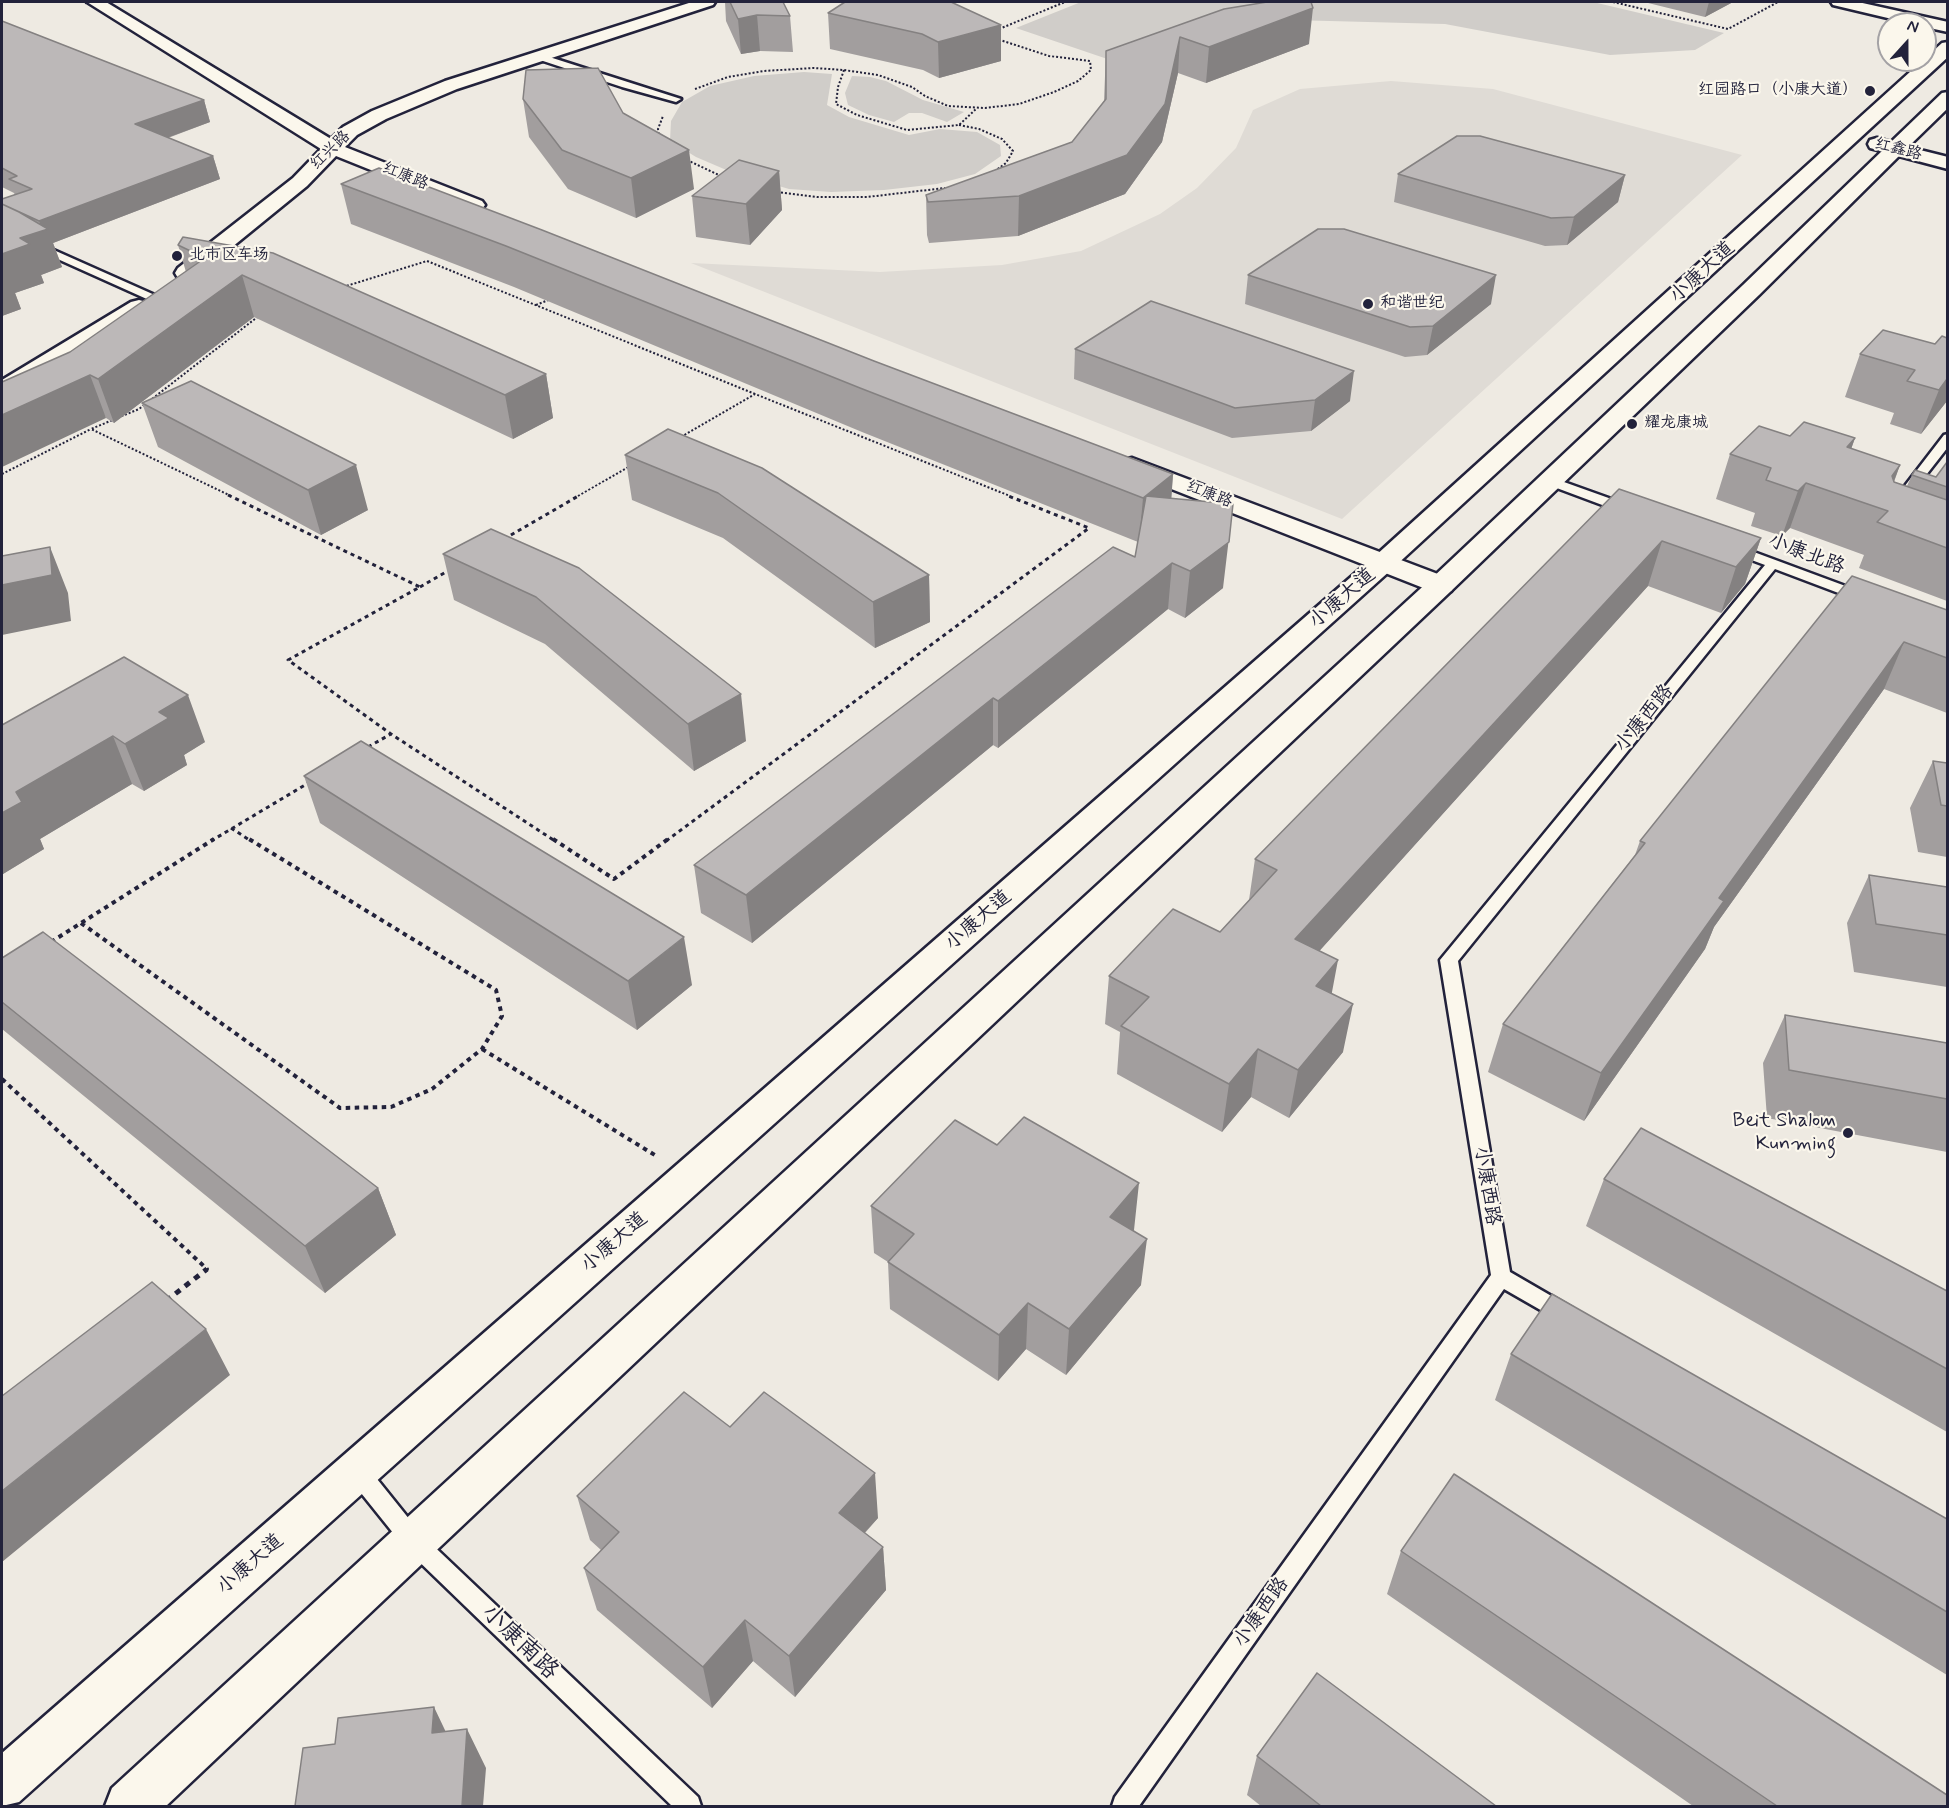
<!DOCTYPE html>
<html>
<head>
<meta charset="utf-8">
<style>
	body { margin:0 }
	#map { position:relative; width:1949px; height:1808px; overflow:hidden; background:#eeeae2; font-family:Mynerve,sans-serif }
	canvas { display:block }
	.frame { position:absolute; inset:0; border:3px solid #22223b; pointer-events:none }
	.north { position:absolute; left:1877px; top:12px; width:60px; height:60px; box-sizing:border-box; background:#fbf7ec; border:2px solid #a4a2a5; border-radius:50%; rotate:21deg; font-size:16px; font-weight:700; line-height:24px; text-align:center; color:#22223b }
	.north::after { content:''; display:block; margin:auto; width:21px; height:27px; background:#22223b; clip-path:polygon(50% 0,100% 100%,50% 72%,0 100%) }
</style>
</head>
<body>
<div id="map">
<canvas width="1949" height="1808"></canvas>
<div class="frame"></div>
<div class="north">N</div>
</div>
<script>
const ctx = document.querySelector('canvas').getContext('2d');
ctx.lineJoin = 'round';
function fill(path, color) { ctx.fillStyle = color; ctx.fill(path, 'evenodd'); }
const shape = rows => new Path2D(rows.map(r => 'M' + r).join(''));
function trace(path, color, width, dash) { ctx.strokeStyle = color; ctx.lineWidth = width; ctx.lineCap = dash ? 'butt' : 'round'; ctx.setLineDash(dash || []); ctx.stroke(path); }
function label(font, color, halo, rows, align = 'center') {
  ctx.font = font + ' Mynerve,"LXGW WenKai TC",sans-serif'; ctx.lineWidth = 4.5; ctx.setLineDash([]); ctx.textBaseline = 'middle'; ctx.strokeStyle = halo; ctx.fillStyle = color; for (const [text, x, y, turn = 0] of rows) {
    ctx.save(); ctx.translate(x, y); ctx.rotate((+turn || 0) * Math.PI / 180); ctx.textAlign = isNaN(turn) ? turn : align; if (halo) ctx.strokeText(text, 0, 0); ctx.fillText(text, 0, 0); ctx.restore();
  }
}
fill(shape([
	[1391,81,1493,89,1742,155,1342,519,691,263,880,272,1002,265,1081,251,1160,214,1197,188,1236,148,1253,110,1300,89]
]), '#dfdbd5');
fill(shape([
	[1081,2,1593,2,1724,33,1695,50,1610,55,1445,24,1291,20,1198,35,1128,66,1016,28],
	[804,72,832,74,827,105,849,117,909,135,940,129,977,132,1000,145,1001,156,975,174,937,184,884,190,831,192,789,189,731,172,696,157,670,141,671,121,682,102,710,86,754,76],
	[852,76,870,77,886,81,923,100,964,112,947,122,922,113,909,113,894,122,869,115,848,105,845,93]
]), '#d0cdc9');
const lane = shape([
	[534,54,540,54,681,99,676,102,622,87,534,58,534,54],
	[2,227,157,296,158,298,153,301,149,300,2,234,2,227],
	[1948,434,1948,447,1912,493,1904,493,1902,490,1904,487,1944,435,1948,434],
	[1550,477,1631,506,1632,509,1626,513,1621,512,1546,484,1544,481,1550,477],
	[1735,545,1867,594,1869,597,1867,600,1857,600,1775,569,1458,961,1510,1272,1572,1308,1575,1314,1572,1320,1565,1323,1558,1320,1504,1289,1139,1806,1112,1806,1115,1797,1491,1275,1440,960,1765,565,1730,552,1728,549,1730,546,1735,545],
	[357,1461,365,1464,422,1535,698,1797,701,1806,672,1806,406,1549,349,1478,346,1471,349,1464,357,1461]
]);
const street = shape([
	[87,2,106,2,331,139,343,127,372,111,445,81,692,2,715,2,713,5,457,89,386,119,357,135,345,147,482,201,485,205,482,209,468,209,336,156,307,186,194,278,186,279,178,278,175,273,178,268,293,178,321,149,87,2],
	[139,300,147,302,150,307,147,312,10,395,2,397,2,380,131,302,139,300],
	[1132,458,1451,579,1455,585,1451,591,1441,593,1431,591,1123,470,1120,465,1123,460,1132,458]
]);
const secondary = shape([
	[1831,2,1858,2,1948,22,1948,32,1925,27,1925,24,1913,24,1833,5,1831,2],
	[1948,42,1948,57,1392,569,19,1802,2,1806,2,1753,1374,557,1942,43,1948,42],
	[1948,92,1948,108,1908,147,1948,157,1948,169,1899,156,1759,295,1451,591,166,1806,105,1806,112,1788,1431,579,1743,285,1882,151,1870,148,1868,144,1870,140,1877,138,1891,142,1942,93,1948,92]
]);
trace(lane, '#22223b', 5);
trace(street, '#22223b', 5);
trace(secondary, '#22223b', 5);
trace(shape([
	[1613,2,1728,29,1778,2],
	[999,29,1065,2],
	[844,70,838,87,836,104,857,115,907,130,959,125,977,108],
	[695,89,728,77,764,71,813,68,844,70,878,75,912,87,925,96,948,106,985,108,1019,104,1054,92,1078,81,1091,70,1090,61,1049,56,997,39],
	[959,125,979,129,1002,139,1013,151,1006,163,995,171],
	[659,138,658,129,663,116],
	[687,160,723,177],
	[777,192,817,197,867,197,945,188],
	[343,287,427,261,755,394],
	[536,305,551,299],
	[681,437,755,394,1010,496],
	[2,474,91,429],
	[231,496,91,429,139,409,260,315],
	[578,496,630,466]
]), '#22223b', 2, [2, 2]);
trace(shape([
	[228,495,420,587,288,660,391,734,555,841],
	[504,539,580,495],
	[420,587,451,569],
	[368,747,391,734],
	[231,828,251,841],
	[211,841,310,782],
	[666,841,1089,528,1006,495]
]), '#22223b', 3, [4, 4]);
trace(shape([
	[553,839,614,879,668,839],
	[81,923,340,1108,391,1107,432,1089,482,1049,502,1016,496,990,249,839],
	[51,942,214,839],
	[482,1049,658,1157],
	[2,1079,207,1269,205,1271]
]), '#22223b', 4, [4.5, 4.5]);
trace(shape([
	[166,1301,207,1269]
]), '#22223b', 5, [6, 6]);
fill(lane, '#fbf7ec');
fill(street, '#fbf7ec');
fill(secondary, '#fbf7ec');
fill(shape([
	[725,2,783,2,790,16,793,52,760,51,741,54,726,21],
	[845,2,1001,61,939,78,923,70,830,49,828,13],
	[1644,2,1733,2,1705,17],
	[1224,9,1309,44,1206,83,1178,73,1162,142,1125,194,1018,236,929,243,927,235,926,195,1072,142,1104,101,1106,51],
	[2,21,204,100,210,122,168,138,213,156,220,179,53,243,62,267,41,275,44,283,15,293,21,309,2,316,15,195,14,193,2,187],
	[523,99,623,113,694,189,636,218,568,189,529,137],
	[779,171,782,210,750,245,696,237,692,196],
	[1398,174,1625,175,1618,202,1567,245,1545,246,1394,202],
	[341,184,874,361,1173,474,1171,498,1223,588,1185,618,1168,609,998,748,993,745,752,943,701,913,694,865,1135,557,1138,542,862,432,514,287,351,224],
	[178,245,546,374,553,418,513,439,254,317,114,423,106,418,70,352,186,272],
	[1248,275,1491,304,1427,355,1405,357,1245,304],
	[1935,344,1947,401,1921,434,1890,424,1894,413,1845,397,1860,354],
	[1075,349,1350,401,1311,431,1232,438,1074,379],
	[142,403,368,510,321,535,158,447],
	[1790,436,1855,438,1851,449,1900,465,1894,482,1907,486,1912,475,1936,477,1947,462,1947,601,1859,568,1864,555,1790,528,1782,536,1751,526,1755,513,1716,499,1730,454],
	[625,455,929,575,930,622,875,648,723,538,632,500],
	[1619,489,1761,538,1745,584,1721,613,1648,586,1319,951,1332,993,1343,1052,1289,1118,1251,1097,1222,1132,1117,1074,1120,1032,1105,1024,1109,976,1220,932,1249,900,1255,859],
	[491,529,746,741,694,771,545,644,454,600,443,554],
	[1947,610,1947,713,1884,689,1714,927,1705,949,1584,1121,1488,1072,1503,1024,1635,855,1640,841],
	[2,725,205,742,184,755,187,765,144,791,132,784,40,839,44,849,3,874,2,873],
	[1933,761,1947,763,1947,857,1918,852,1910,808],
	[304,776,692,985,637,1030,320,823],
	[1869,875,1947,887,1947,987,1854,972,1847,923],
	[2,958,378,1188,396,1235,325,1293,2,1029],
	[1785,1015,1947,1043,1947,1152,1767,1118,1763,1063],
	[1604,1179,1947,1291,1947,1432,1586,1226],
	[871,1206,1134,1230,1141,1285,1066,1375,1026,1349,998,1381,890,1309,888,1262,874,1253],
	[1511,1354,1947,1519,1947,1675,1495,1400],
	[730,1427,878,1518,865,1533,883,1547,886,1590,795,1697,753,1661,712,1708,597,1610,584,1568,601,1550,590,1540,577,1496],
	[1401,1551,1947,1806,1693,1806,1387,1594],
	[1257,1756,1496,1806,1261,1806,1247,1795]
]), '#a29e9e');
fill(shape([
	[1709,2,1733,2,1705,17],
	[1313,8,1309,44,1206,83,1209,47],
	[757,15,760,51,741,54,738,19],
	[1001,25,1001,61,939,78,938,42],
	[1180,37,1178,73,1162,142,1125,194,1018,236,1019,196],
	[204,100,210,122,142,147,135,124],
	[689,150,694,189,636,218,631,178],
	[213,156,220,179,53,243,62,267,41,275,44,283,15,293,21,309,2,316,2,254,20,238,42,230,39,221],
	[779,171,782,210,750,245,746,204],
	[1625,175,1618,202,1567,245,1574,217],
	[242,275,254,317,114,423,98,379],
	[1496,275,1491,304,1427,355,1433,326],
	[1354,371,1350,401,1311,431,1315,400],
	[546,374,553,418,513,439,505,395],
	[90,375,106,418,2,467,2,415],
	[1947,379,1947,401,1921,434,1939,390],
	[1855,438,1839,483,1830,492,1847,447],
	[356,465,368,510,321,535,308,490],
	[1900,465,1883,510,1892,476],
	[1173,474,1170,519,1139,543,1143,498],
	[1806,483,1790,528,1782,536,1798,491],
	[1233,504,1223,588,1185,618,1190,571],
	[1761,538,1745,584,1721,613,1736,567],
	[1662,541,1648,586,1287,987,1295,939],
	[50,547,68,593,71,621,2,635,2,585],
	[1172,563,1168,609,998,748,998,701],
	[929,575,930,622,875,648,873,602],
	[1904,642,1884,689,1714,927,1705,949,1584,1121,1601,1073,1719,898],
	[741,694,746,741,694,771,688,724],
	[188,695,205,742,184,755,187,765,144,791,125,744,159,712],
	[993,698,993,745,752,943,746,895],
	[113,736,132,784,40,839,44,849,3,874,2,871,2,813,16,792],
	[684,937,692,985,637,1030,628,981],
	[1338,960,1329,1008,1316,986],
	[1353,1004,1343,1052,1289,1118,1298,1070],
	[1258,1049,1251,1097,1222,1132,1229,1084],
	[1139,1183,1134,1230,1106,1264,1110,1217],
	[378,1188,396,1235,325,1293,305,1246],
	[1147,1239,1141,1285,1066,1375,1069,1329],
	[1028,1303,1026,1349,998,1381,999,1335],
	[206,1329,230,1375,2,1562,2,1491],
	[875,1473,878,1518,843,1556,839,1513],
	[883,1547,886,1590,795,1697,789,1656],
	[745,1620,753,1661,712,1708,703,1667],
	[434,1707,453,1747,432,1733],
	[467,1729,486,1768,483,1806,462,1806]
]), '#848181');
const building = shape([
	[730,2,783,2,790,16,757,15,738,19,730,2],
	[845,2,951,2,1001,25,938,42,922,34,828,13,845,2],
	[1267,2,1311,2,1313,8,1209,47,1180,37,1165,104,1127,155,1019,196,928,202,926,195,1072,142,1106,99,1106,51,1224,9,1267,2],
	[2,21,204,100,135,124,213,156,39,221,2,204,2,199,32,189,9,179,17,176,2,168,2,21],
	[598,68,623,113,689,150,631,178,562,150,523,99,526,70,598,68],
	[1457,136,1480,136,1625,175,1574,217,1551,218,1398,174,1457,136],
	[739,160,779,171,746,204,692,196,739,160],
	[379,168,542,230,874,361,1173,474,1143,498,860,388,506,246,341,184,379,168],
	[2,204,19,212,48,229,20,238,30,244,2,254,2,204],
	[1318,229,1344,229,1496,275,1433,326,1410,327,1248,275,1318,229],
	[183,237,273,253,546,374,505,395,242,275,98,379,90,375,2,415,2,382,70,352,205,258,178,245,183,237],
	[1151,301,1354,371,1315,400,1235,408,1075,349,1151,301],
	[1883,330,1935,344,1942,336,1947,338,1947,379,1939,390,1907,381,1915,370,1860,354,1883,330],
	[191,381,356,465,308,490,142,403,191,381],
	[1804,422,1855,438,1847,447,1900,465,1892,476,1894,482,1947,500,1947,548,1877,522,1888,511,1806,483,1798,491,1766,480,1771,468,1730,454,1759,426,1790,436,1804,422],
	[668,429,762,468,929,575,873,602,718,493,625,455,668,429],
	[1947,462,1947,487,1912,475,1915,470,1936,477,1947,462],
	[1619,489,1761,538,1736,567,1662,541,1295,939,1338,960,1316,986,1353,1004,1298,1070,1258,1049,1229,1084,1121,1026,1149,997,1109,976,1173,909,1220,932,1277,870,1255,859,1619,489],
	[1146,496,1233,504,1229,542,1190,571,1172,563,998,701,993,698,746,895,694,865,1113,547,1135,557,1146,496],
	[491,529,579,568,741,694,688,724,536,597,443,554,491,529],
	[50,547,52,575,2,585,2,556,50,547],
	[1852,576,1947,610,1947,658,1904,642,1719,898,1724,901,1601,1073,1503,1024,1645,843,1640,841,1852,576],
	[124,657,188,695,159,712,169,718,125,744,113,736,16,792,22,802,2,813,2,725,124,657],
	[361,741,684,937,628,981,304,776,361,741],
	[1933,761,1947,763,1947,806,1941,805,1933,761],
	[1869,875,1947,887,1947,935,1876,924,1869,875],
	[43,932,378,1188,305,1246,2,1002,2,958,43,932],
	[1785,1015,1947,1043,1947,1099,1789,1070,1785,1015],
	[1024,1117,1139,1183,1110,1217,1147,1239,1069,1329,1028,1303,999,1335,888,1262,914,1234,871,1206,955,1120,997,1145,1024,1117],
	[1641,1128,1947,1291,1947,1369,1604,1179,1641,1128],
	[152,1282,206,1329,2,1491,2,1396,152,1282],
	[1552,1294,1947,1519,1947,1612,1511,1354,1552,1294],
	[684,1392,730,1427,764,1392,875,1473,839,1513,883,1547,789,1656,745,1620,703,1667,584,1568,619,1532,577,1496,684,1392],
	[1454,1474,1947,1795,1947,1806,1777,1806,1401,1551,1454,1474],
	[1317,1673,1496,1806,1321,1806,1257,1756,1317,1673],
	[434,1707,432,1733,467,1729,462,1806,295,1806,303,1748,335,1744,338,1718,434,1707]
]);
fill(building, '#bcb8b8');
trace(building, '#848181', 1.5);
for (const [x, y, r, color] of [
	[1870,91,6,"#22223b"],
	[177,256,6,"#22223b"],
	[1368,304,6,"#22223b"],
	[1632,424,6,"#22223b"],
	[1848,1133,6,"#22223b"]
]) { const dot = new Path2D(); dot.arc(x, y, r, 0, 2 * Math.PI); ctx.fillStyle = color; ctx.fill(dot); trace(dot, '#fbf7ec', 2); }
label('16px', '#22223b', '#fbf7ec', [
	["红园路口（小康大道）",1858,91,"right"],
	["北市区车场",189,256],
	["和谐世纪",1380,304],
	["耀龙康城",1644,424]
], 'left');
label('16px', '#22223b', '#fbf7ec', [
	["红鑫路",1898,150,14],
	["红兴路",331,151,-44],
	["红康路",405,177,22],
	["红康路",1209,495,21]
]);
label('20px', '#22223b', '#fbf7ec', [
	["小康大道",1703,273,-43],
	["小康北路",1806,555,21],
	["小康大道",1343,599,-41],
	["小康西路",1645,719,-51],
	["小康大道",979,921,-41],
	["小康西路",1486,1186,81],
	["小康大道",615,1243,-41],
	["小康大道",251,1565,-41],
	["小康西路",1262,1613,-55]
]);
label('20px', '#22223b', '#fbf7ec', [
	["Beit Shalom",1836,1122],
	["Kunming",1836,1145]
], 'right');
label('24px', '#22223b', '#fbf7ec', [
	["小康南路",519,1643,44]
]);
</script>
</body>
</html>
